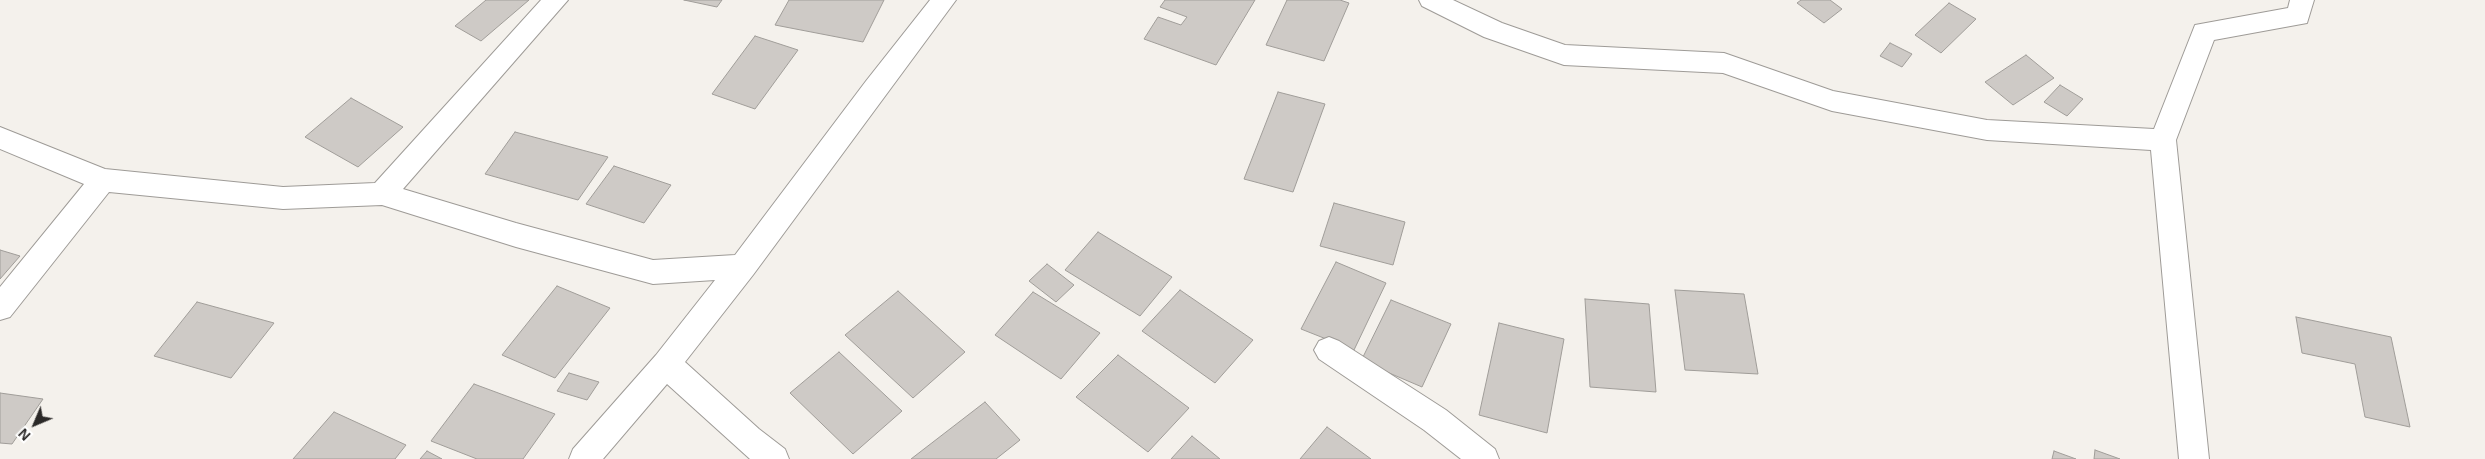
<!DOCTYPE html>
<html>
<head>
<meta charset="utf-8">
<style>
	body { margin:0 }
	#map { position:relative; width:2485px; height:459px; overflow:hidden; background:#f4f1ec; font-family:Helvetica,sans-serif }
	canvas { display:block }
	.north { position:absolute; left:10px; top:399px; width:50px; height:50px; -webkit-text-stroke:4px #fff; paint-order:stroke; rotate:225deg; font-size:14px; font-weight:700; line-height:20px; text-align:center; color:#2b2928 }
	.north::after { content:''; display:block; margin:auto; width:18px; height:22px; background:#2b2928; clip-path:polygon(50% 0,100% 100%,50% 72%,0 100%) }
</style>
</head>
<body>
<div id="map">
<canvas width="2485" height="459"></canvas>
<div class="north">N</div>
</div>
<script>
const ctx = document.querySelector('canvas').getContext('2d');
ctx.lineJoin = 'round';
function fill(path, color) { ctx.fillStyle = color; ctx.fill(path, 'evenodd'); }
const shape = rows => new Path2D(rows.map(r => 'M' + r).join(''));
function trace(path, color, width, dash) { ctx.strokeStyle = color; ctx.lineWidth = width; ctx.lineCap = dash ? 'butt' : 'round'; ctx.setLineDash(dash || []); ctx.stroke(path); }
const building = shape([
	[486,0,529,0,481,41,455,26,486,0],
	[684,0,722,0,717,7,684,0],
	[789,0,884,0,863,42,775,25,789,0],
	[1165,0,1255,0,1216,65,1144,39,1158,17,1181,25,1187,17,1160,7,1165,0],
	[1287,0,1340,0,1349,3,1324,61,1266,45,1287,0],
	[1801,0,1830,0,1842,9,1824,23,1797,3,1801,0],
	[1949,3,1976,19,1941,53,1915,35,1949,3],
	[755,36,798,50,755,109,712,94,755,36],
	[1890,43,1912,54,1902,67,1880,56,1890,43],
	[2026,55,2054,78,2013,105,1985,82,2026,55],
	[2060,85,2083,99,2067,116,2044,102,2060,85],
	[1278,92,1325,104,1293,192,1244,179,1278,92],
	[351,98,403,127,358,167,305,137,351,98],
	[515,132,608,157,578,200,485,174,515,132],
	[614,166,671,185,644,223,586,204,614,166],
	[1334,203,1405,222,1393,265,1320,246,1334,203],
	[1098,232,1172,277,1140,316,1065,270,1098,232],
	[0,250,20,256,0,279,0,250],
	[1336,262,1386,283,1354,350,1301,329,1336,262],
	[1047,264,1074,285,1056,302,1029,281,1047,264],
	[557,286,610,308,555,378,502,355,557,286],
	[1180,290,1253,340,1215,383,1142,331,1180,290],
	[1675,290,1744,294,1758,374,1685,370,1675,290],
	[898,291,965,352,913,398,845,335,898,291],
	[1033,292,1100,333,1061,379,995,335,1033,292],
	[1585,299,1649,304,1656,392,1590,387,1585,299],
	[1391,300,1451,324,1422,387,1361,361,1391,300],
	[197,302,274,323,231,378,154,356,197,302],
	[2296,317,2391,337,2410,427,2365,417,2355,364,2302,353,2296,317],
	[1499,323,1564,339,1547,433,1479,415,1499,323],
	[839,352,902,411,853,454,790,393,839,352],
	[1118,355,1189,408,1148,452,1076,397,1118,355],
	[569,373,599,382,587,400,557,391,569,373],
	[474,384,555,414,523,459,477,459,431,441,474,384],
	[0,393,43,399,12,444,0,443,0,393],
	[985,402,1020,440,996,459,911,459,985,402],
	[334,412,406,445,395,459,293,459,334,412],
	[1327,427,1371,459,1300,459,1327,427],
	[1192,436,1220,459,1171,459,1192,436],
	[2095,450,2120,459,2094,459,2095,450],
	[427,451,442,459,420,459,427,451],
	[2054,451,2076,459,2052,459,2054,451]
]);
fill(building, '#cecac6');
trace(building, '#a09d99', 1);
const minor = shape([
	[541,0,568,0,403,189,516,223,653,260,735,255,866,81,930,0,956,0,753,275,685,362,759,429,785,449,789,459,750,459,667,384,603,459,569,459,573,449,656,355,715,280,653,284,516,247,382,205,283,209,109,192,10,317,0,320,0,287,84,184,0,149,0,127,105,169,283,187,375,183,541,0],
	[1419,0,1453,0,1502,23,1565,45,1724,53,1833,91,1987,120,2154,129,2195,25,2288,8,2290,0,2314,0,2307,23,2214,40,2176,140,2209,459,2179,459,2151,150,1987,140,1832,111,1723,73,1564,65,1484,37,1422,6,1419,0],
	[1329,337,1339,341,1446,410,1495,449,1499,459,1461,459,1424,430,1319,359,1314,350,1319,341,1329,337]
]);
trace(minor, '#9e9b97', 2);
fill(minor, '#fff');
</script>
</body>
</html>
